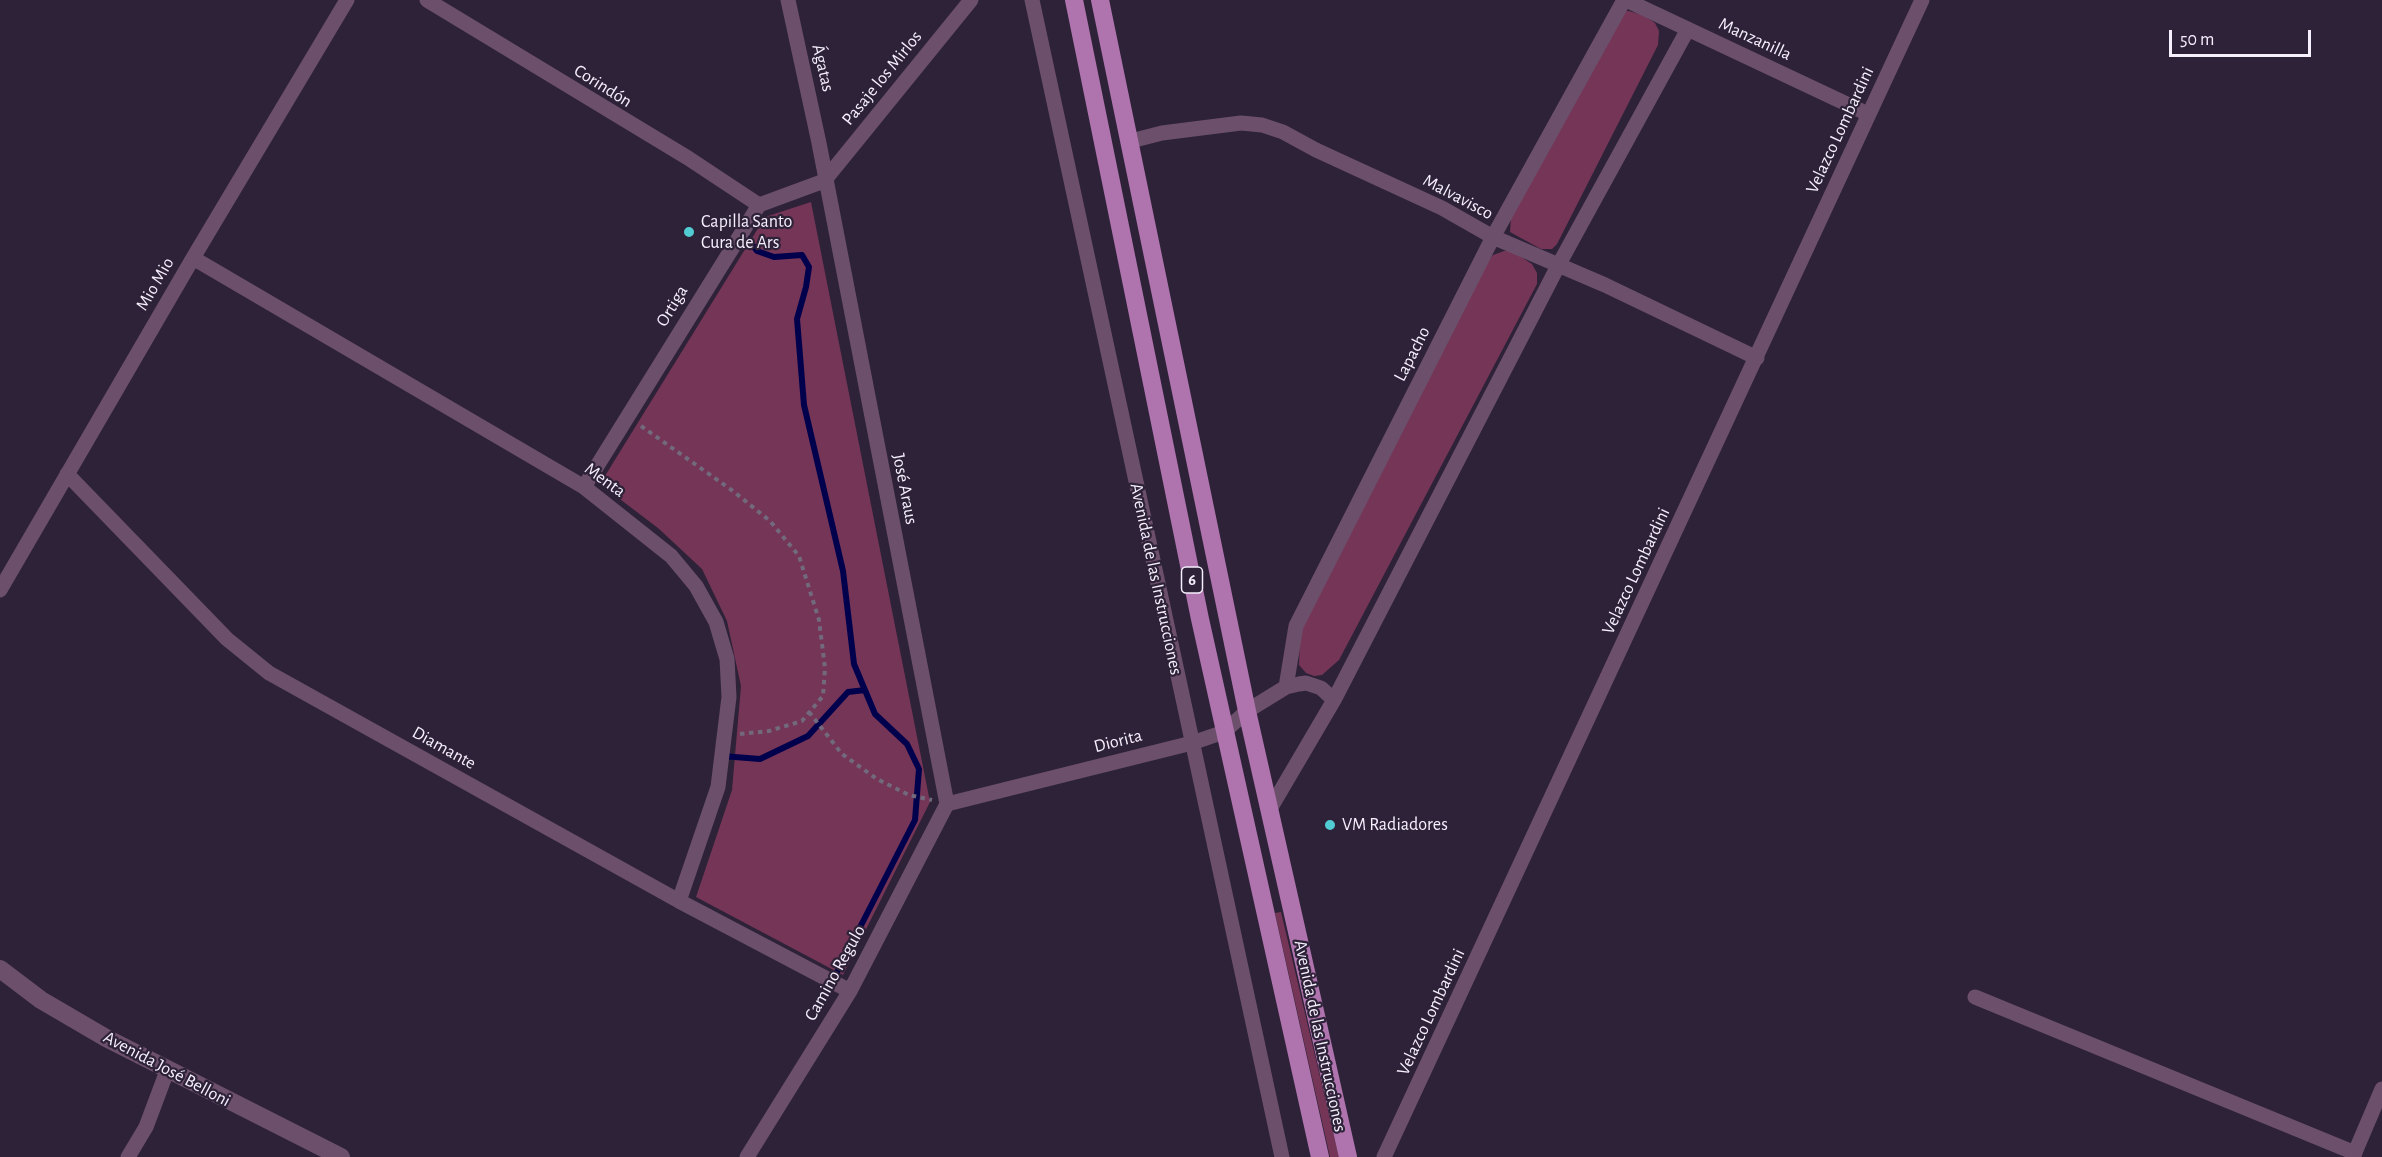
<!DOCTYPE html>
<html>
<head>
<meta charset="utf-8">
<style>
	body { margin:0 }
	#map { position:relative; width:2382px; height:1157px; overflow:hidden; background:#2d2238; font-family:"Alegreya Sans",sans-serif }
	canvas { display:block }
	.scale { position:absolute; left:2169px; top:30px; width:142px; height:27px; box-sizing:border-box; border:3px solid #f6effe; border-top:0; padding-left:8px; font-size:18px; line-height:21px; white-space:nowrap; color:#f6effe; -webkit-text-stroke:4px #2d2238; paint-order:stroke }
</style>
</head>
<body>
<div id="map">
<canvas width="2382" height="1157"></canvas>
<div class="scale">50 m</div>
</div>
<script>
const ctx = document.querySelector('canvas').getContext('2d');
ctx.lineJoin = 'round';
function fill(path, color) { ctx.fillStyle = color; ctx.fill(path, 'evenodd'); }
const shape = rows => new Path2D(rows.map(r => 'M' + r).join(''));
function trace(path, color, width, dash) { ctx.strokeStyle = color; ctx.lineWidth = width; ctx.lineCap = dash ? 'butt' : 'round'; ctx.setLineDash(dash || []); ctx.stroke(path); }
function label(font, color, halo, rows, align = 'center') {
  ctx.font = font + ' "Alegreya Sans",sans-serif'; ctx.lineWidth = 4.5; ctx.setLineDash([]); ctx.textBaseline = 'middle'; ctx.strokeStyle = halo; ctx.fillStyle = color; for (const [text, x, y, turn = 0] of rows) {
    ctx.save(); ctx.translate(x, y); ctx.rotate((+turn || 0) * Math.PI / 180); ctx.textAlign = isNaN(turn) ? turn : align; if (halo) ctx.strokeText(text, 0, 0); ctx.fillText(text, 0, 0); ctx.restore();
  }
}
fill(shape([
	[1622,11,1629,11,1645,16,1655,23,1659,31,1658,45,1557,244,1552,249,1541,249,1510,232,1511,217],
	[811,202,930,802,843,975,696,897,732,790,741,686,727,621,702,569,658,528,600,484,765,217],
	[1504,251,1512,251,1532,264,1537,273,1537,284,1339,660,1322,675,1314,676,1306,673,1299,665,1300,633,1488,261,1493,255],
	[1281,912,1339,1157,1330,1157,1275,913]
]), '#753557');
trace(shape([
	[744,234,757,251,774,257,802,255,809,267,806,287,797,319,804,405,843,571,854,664,875,714,907,744,919,769,915,820,833,980],
	[722,756,760,759,808,736,848,692,865,690]
]), '#00014c', 6);
trace(shape([
	[641,426,733,491,770,521,799,556,819,620,825,668,823,696,802,721,769,731,740,734],
	[809,712,842,754,877,779,909,795,932,800]
]), '#72697c', 4, [4.5, 4.5]);
trace(shape([
	[427,0,688,158,759,205],
	[788,0,819,143,947,804],
	[1032,0,1282,1157],
	[1626,0,1868,114],
	[1131,141,1162,133,1241,123,1262,125,1283,132,1316,150,1442,208,1493,237,1605,285,1757,358],
	[824,181,971,0],
	[193,258,584,487,671,556,696,586,716,622,727,659,729,697,718,787,679,901],
	[67,474,227,639,269,673,679,901,850,991],
	[584,487,759,205,824,181],
	[0,590,193,258,347,0],
	[1286,687,1296,626,1493,237,1624,0],
	[947,804,1192,743,1224,732,1247,711,1286,687,1299,684,1306,683,1321,688,1334,700],
	[1270,809,1334,700,1558,266,1688,29],
	[1975,997,2355,1153],
	[128,1157,146,1127,167,1071],
	[747,1157,850,991,947,804],
	[1384,1157,1922,0],
	[2353,1157,2382,1089]
]), '#6c4f6b', 15);
trace(shape([
	[0,969,41,1000,106,1038,341,1157]
]), '#6c4f6b', 18);
trace(shape([
	[1074,0,1200,619,1320,1157],
	[1100,0,1247,711,1348,1157]
]), '#af73ad', 18);
for (const [x, y, r, color] of [
	[689,232,6,"#51ccd3"],
	[1330,825,6,"#51ccd3"]
]) { const dot = new Path2D(); dot.arc(x, y, r, 0, 2 * Math.PI); ctx.fillStyle = color; ctx.fill(dot); trace(dot, '#2d2238', 2); }
for (const [x, y, w] of [
	[1192,580,21]
]) { const box = new Path2D(); box.roundRect(x - w / 2, y - 13, w, 26, 4.5); ctx.fillStyle = '#2d2238'; ctx.fill(box); trace(box, '#f6effe', 1.5); }
label('bold 16px', '#f6effe', null, [
	["6",1192,580]
]);
label('18px', '#f6effe', '#2d2238', [
	["Manzanilla",1755,39,25],
	["Ágatas",823,68,77],
	["Pasaje los Mirlos",882,78,-51],
	["Corindón",603,86,32],
	["Velazco Lombardini",1840,130,-65],
	["Malvavisco",1458,197,28],
	["Mio Mio",155,284,-60],
	["Ortiga",672,306,-59],
	["Lapacho",1412,354,-63],
	["Menta",605,480,36],
	["José Araus",905,489,79],
	["Velazco Lombardini",1636,571,-65],
	["Avenida de las Instrucciones",1156,579,78],
	["Diorita",1118,741,-14],
	["Diamante",444,748,29],
	["Camino Regulo",835,973,-61],
	["Velazco Lombardini",1431,1012,-65],
	["Avenida de las Instrucciones",1320,1036,78],
	["Avenida José Belloni",167,1069,28]
]);
label('18px', '#f6effe', '#2d2238', [
	["Capilla Santo",701,222],
	["Cura de Ars",701,243],
	["VM Radiadores",1342,825]
], 'left');
</script>
</body>
</html>
